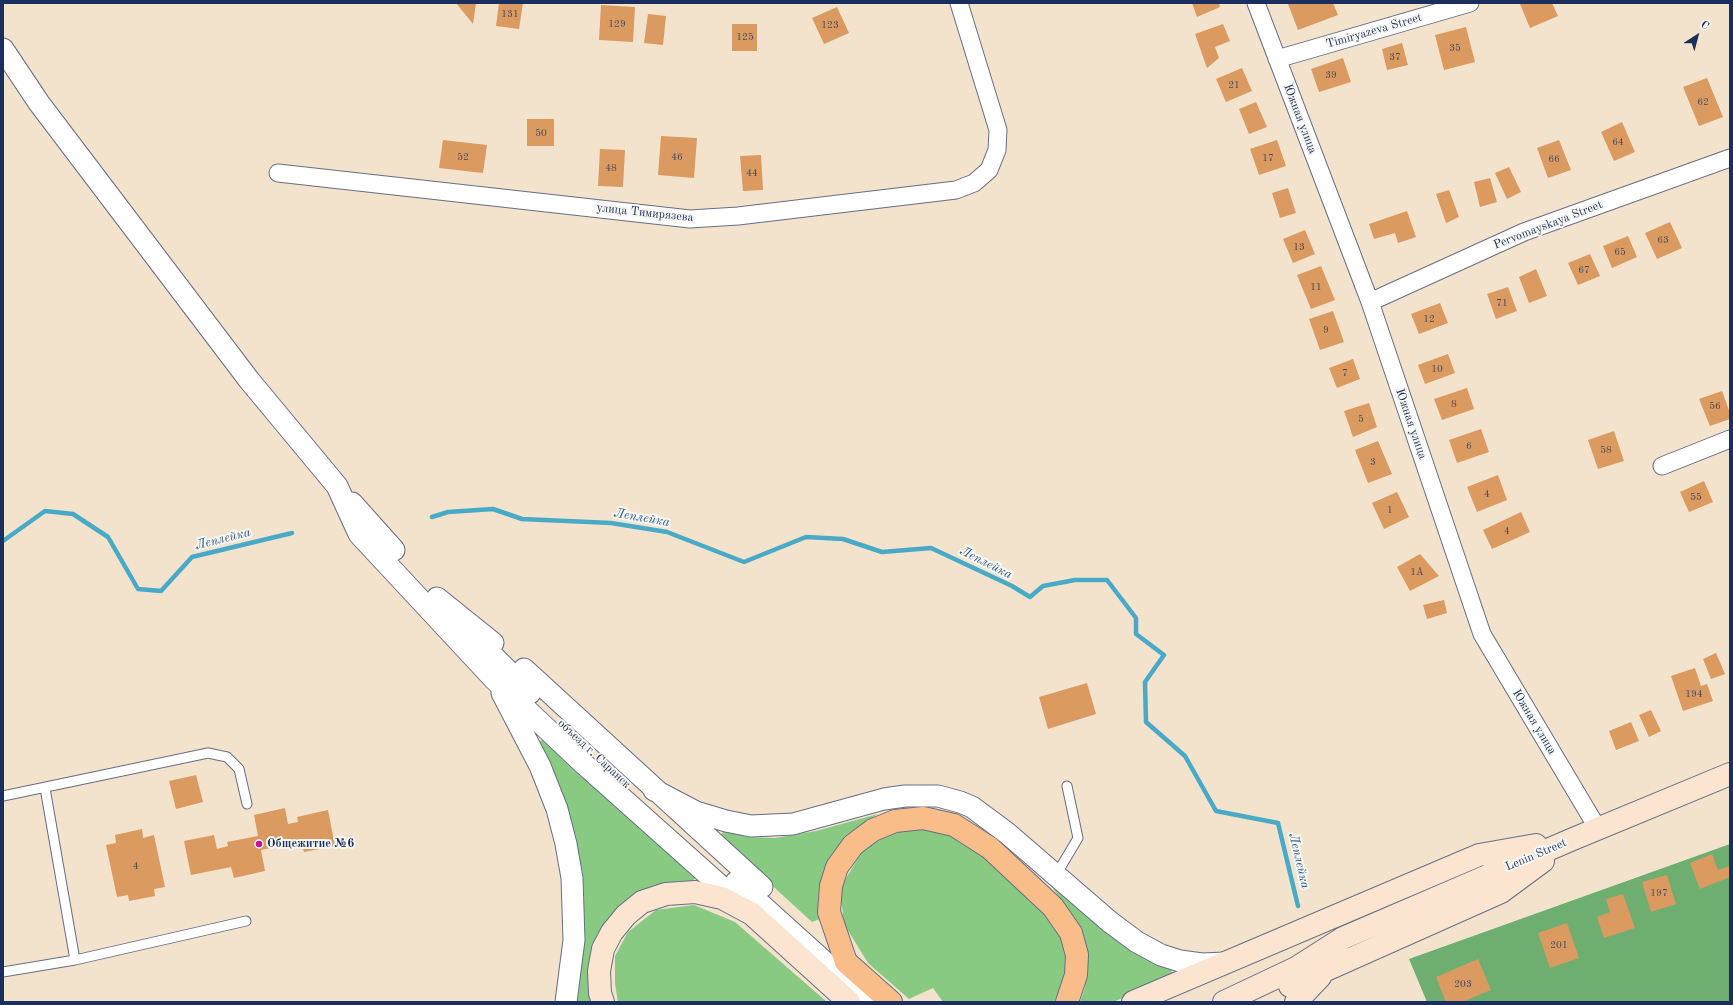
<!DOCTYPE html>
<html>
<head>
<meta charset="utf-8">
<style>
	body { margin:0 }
	#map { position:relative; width:1733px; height:1005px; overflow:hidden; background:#f3e3cd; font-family:"Old Standard TT",serif }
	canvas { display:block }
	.frame { position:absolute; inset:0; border:4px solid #1b2f5e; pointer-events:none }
	.north { position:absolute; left:1677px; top:16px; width:40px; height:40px; -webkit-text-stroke:3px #f6f6f2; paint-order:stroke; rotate:36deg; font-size:11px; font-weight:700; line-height:16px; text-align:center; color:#1b2f5e }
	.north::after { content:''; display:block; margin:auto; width:14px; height:18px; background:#1b2f5e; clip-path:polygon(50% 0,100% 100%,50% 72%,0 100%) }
</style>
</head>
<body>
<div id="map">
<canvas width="1733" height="1005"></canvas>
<div class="frame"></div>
<div class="north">С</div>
</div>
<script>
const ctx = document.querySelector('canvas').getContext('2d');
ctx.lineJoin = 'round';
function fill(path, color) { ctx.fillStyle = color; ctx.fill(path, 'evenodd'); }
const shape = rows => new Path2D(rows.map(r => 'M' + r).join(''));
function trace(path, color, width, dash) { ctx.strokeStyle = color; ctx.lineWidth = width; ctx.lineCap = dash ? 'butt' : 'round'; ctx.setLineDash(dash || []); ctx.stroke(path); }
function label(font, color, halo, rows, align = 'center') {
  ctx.font = font + ' "Old Standard TT",serif'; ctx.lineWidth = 4; ctx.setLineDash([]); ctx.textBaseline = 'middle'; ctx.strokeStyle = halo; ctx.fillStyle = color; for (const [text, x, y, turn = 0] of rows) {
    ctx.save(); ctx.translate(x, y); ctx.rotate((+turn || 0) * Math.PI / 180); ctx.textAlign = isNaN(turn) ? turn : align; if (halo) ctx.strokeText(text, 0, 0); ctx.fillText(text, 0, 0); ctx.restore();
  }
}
fill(shape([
	[545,738,698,877,690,882,669,882,637,894,616,910,597,939,590,959,588,989,592,1002,574,1002,580,972,539,742],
	[878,814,845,836,827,864,818,897,820,919,812,922,719,837,724,831,747,837,775,838,816,831],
	[897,829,938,829,980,851,1044,911,1067,945,1064,983,1054,1002,943,1002,933,988,909,999,868,963,844,924,840,888,863,850],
	[1050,884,1122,944,1149,960,1171,968,1173,977,1113,1002,1080,1002,1085,987,1088,964,1064,904],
	[694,905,735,922,827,1002,618,1002,615,984,615,956,628,932,656,910]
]), '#89ca83');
fill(shape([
	[1730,844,1730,1002,1427,1002,1409,959]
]), '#6eae71');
trace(shape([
	[432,517,448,512,493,509,522,519,611,523,667,532,744,562,806,537,843,539,882,552,931,548,1012,586,1030,597,1043,586,1075,580,1107,580,1136,618,1136,634,1164,655,1145,682,1146,722,1185,756,1216,811,1278,823,1298,906],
	[3,541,45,511,73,514,108,537,138,589,161,591,192,557,292,533]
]), '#48aac7', 4.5);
fill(shape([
	[456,3,476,3,473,24],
	[499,3,523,3,519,29,496,26],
	[1192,3,1219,3,1220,7,1197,17],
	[1290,3,1333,3,1338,15,1298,30,1288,4],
	[1523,3,1552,3,1558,16,1530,28,1520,4],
	[601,5,635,7,633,42,599,40],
	[837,7,849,33,824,44,812,18],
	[648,14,666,16,663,45,644,43],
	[732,24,757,24,757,51,732,51],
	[1223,24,1230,41,1215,47,1219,58,1207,68,1195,34],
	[1466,27,1475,62,1444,70,1435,35],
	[1402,43,1408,65,1387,70,1382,49],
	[1343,58,1351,82,1319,92,1311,69],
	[1242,68,1252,91,1226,102,1216,79],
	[1707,78,1723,117,1699,126,1683,87],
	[1256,102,1267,127,1249,134,1239,109],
	[527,119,554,119,554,146,527,146],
	[1622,122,1635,152,1614,161,1601,132],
	[661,136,697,138,694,178,658,175],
	[443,140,487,145,483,173,439,168],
	[1277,140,1286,166,1259,175,1250,149],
	[1559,140,1571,170,1548,178,1537,148],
	[600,149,625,150,623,187,598,186],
	[761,155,763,190,743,191,740,156],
	[1509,167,1521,192,1507,199,1495,173],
	[1490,178,1497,202,1480,207,1474,182],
	[1288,188,1296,213,1280,218,1272,193],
	[1449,190,1459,217,1446,223,1436,194],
	[1407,211,1416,237,1398,243,1395,233,1374,239,1369,224],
	[1670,222,1682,248,1657,259,1645,233],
	[1305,230,1315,254,1293,263,1283,239],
	[1628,236,1637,257,1612,268,1603,246],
	[1590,254,1600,276,1578,285,1568,263],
	[1321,266,1335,300,1311,309,1297,275],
	[1536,269,1547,296,1529,303,1519,277],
	[1508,287,1517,311,1496,319,1487,294],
	[1440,303,1448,323,1419,334,1411,314],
	[1333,311,1344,342,1320,350,1309,319],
	[1448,354,1455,373,1425,384,1418,365],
	[1353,359,1360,379,1337,388,1329,368],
	[1467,388,1474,409,1442,420,1434,399],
	[1722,391,1730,413,1730,419,1710,426,1699,399],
	[1369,403,1377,427,1353,437,1344,411],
	[1481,429,1489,452,1457,463,1449,440],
	[1614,431,1624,461,1598,469,1588,440],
	[1378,441,1392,474,1368,483,1355,450],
	[1498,475,1507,500,1477,512,1467,487],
	[1704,481,1713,502,1689,512,1680,492],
	[1397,492,1409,517,1384,529,1372,503],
	[1521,512,1530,532,1492,549,1483,530],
	[1420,554,1439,576,1410,591,1397,567],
	[1444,600,1447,613,1427,619,1423,605],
	[1716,653,1725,674,1711,679,1703,659],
	[1695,668,1701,686,1707,684,1713,701,1683,711,1671,676],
	[1087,683,1096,714,1048,729,1039,697],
	[1651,710,1661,731,1649,737,1639,715],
	[1631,722,1639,741,1616,750,1609,731],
	[196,775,203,802,176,809,169,781],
	[285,808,288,824,298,822,297,817,328,810,335,846,304,852,301,842,261,850,265,871,234,878,231,867,191,875,184,841,214,835,217,849,228,846,227,842,258,836,254,815],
	[142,829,143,838,154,835,165,887,154,889,155,896,129,901,128,895,117,897,106,845,116,843,115,835],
	[1712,854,1718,870,1730,866,1730,877,1700,889,1690,863],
	[1667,875,1676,904,1651,912,1642,882],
	[1623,894,1635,928,1604,938,1597,917,1610,912,1606,899],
	[1567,923,1579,958,1550,968,1538,933],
	[1478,959,1491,990,1462,1002,1446,1002,1436,977]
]), '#da9a60');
const service = shape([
	[45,788,75,960],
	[3,796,208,753,227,757,239,769,247,804],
	[1056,875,1078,838,1067,786],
	[3,972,75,960,246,921]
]);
const minor = shape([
	[1256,3,1370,302,1482,634,1598,829],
	[1277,59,1470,3],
	[278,173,690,219,738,216,956,190,974,183,989,170,997,150,998,130,959,3],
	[1370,302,1524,232,1730,158],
	[1662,466,1730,439]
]);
const tertiary = shape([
	[3,49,39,103,249,380,337,486,359,534,494,679,585,765,743,906],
	[352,503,394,550],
	[437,598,493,643],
	[476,639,530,693],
	[524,669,762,887],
	[502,693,540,766,557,809,566,844,572,878,574,940,566,1002],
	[654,790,696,812,726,821,751,826,793,824,884,799,905,796,938,796,960,802,972,807,1007,833,1110,922,1137,942,1161,955,1180,961,1202,964,1225,963],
	[736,882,869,1002]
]);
const secondary = shape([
	[1290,986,1501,892,1543,861],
	[603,1002,600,993,599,971,603,949,612,932,626,915,642,902,666,894,695,892,722,898,752,914,849,1002],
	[1133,1002,1479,855,1536,845],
	[1224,1002,1296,968,1343,938,1573,839,1730,774],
	[1296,1002,1320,977]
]);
const primary = shape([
	[891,1002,846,962,829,912,831,886,837,867,853,845,873,830,895,821,923,818,954,825,990,848,1053,907,1071,933,1077,955,1076,975,1067,1002]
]);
trace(service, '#676e85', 11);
trace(minor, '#676e85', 19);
trace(tertiary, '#676e85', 23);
trace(secondary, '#676e85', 24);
trace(primary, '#676e85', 24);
trace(service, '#fff', 9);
trace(minor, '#fff', 17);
trace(tertiary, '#fff', 21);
trace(secondary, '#fce5d0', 22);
trace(primary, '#f8bd89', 22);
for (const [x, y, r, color] of [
	[259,844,4,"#b5179e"]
]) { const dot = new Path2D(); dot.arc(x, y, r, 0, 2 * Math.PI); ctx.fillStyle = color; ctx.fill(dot); trace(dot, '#f6f6f2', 1.5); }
label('10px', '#4b4a5e', null, [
	["131",510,14],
	["129",617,24],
	["123",830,25],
	["125",745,37],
	["35",1455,48],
	["37",1395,57],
	["39",1331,75],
	["21",1234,85],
	["62",1703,102],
	["50",541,133],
	["64",1618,142],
	["52",463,157],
	["46",677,157],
	["17",1268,158],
	["66",1554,159],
	["48",611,168],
	["44",752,173],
	["63",1663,240],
	["13",1299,247],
	["65",1620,252],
	["67",1584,270],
	["11",1316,287],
	["71",1502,303],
	["12",1429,319],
	["9",1326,330],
	["10",1437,369],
	["7",1345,373],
	["8",1454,404],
	["56",1715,406],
	["5",1361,419],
	["6",1469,446],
	["58",1606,450],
	["3",1373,462],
	["4",1487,494],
	["55",1696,497],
	["1",1390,510],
	["4",1507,531],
	["1А",1417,572],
	["194",1694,694],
	["4",136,866],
	["197",1659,893],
	["201",1559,945],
	["203",1463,984]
]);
label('12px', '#1b2f5e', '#f6f6f2', [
	["Timiryazeva Street",1374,31,-16],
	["Южная улица",1300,119,69],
	["улица Тимирязева",645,213,6],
	["Pervomayskaya Street",1548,225,-21],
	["Южная улица",1411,424,71],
	["Южная улица",1534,722,59],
	["объезд г. Саранск",594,754,43],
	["Lenin Street",1536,855,-23]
]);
label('bold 12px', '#1b2f5e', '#f6f6f2', [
	["Общежитие №6",267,844]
], 'left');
label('italic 13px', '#2b5a83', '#f6f6f2', [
	["Леплейка",642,518,10],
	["Леплейка",223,539,-14],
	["Леплейка",986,563,27],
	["Леплейка",1299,861,77]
]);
</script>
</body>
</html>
